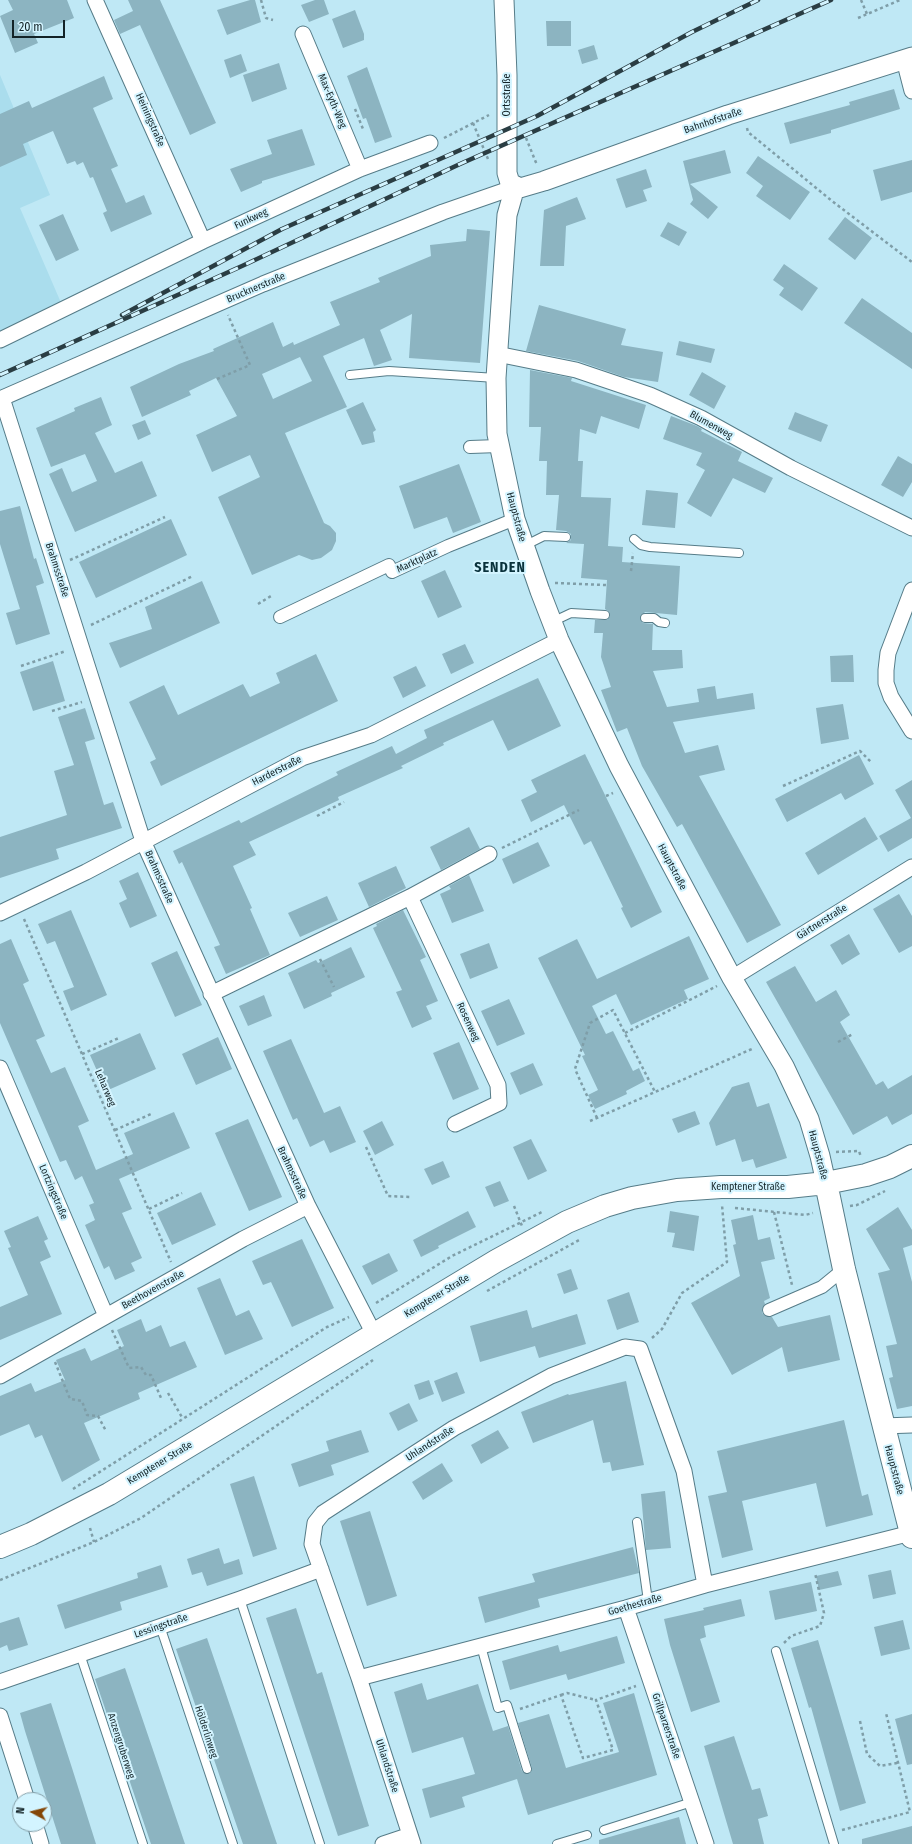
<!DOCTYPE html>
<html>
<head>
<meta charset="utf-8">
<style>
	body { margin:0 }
	#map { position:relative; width:912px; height:1844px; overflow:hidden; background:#bfe8f5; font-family:"Fira Sans Condensed",sans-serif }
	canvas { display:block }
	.north { position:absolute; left:12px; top:1792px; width:40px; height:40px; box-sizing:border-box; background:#d3f4ff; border:1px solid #86a0a9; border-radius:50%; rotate:277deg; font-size:11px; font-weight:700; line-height:16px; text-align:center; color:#132327 }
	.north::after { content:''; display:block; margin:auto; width:14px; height:18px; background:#844607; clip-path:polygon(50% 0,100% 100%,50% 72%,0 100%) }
	.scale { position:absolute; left:12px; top:20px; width:53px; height:18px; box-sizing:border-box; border:2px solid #132327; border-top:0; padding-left:5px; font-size:12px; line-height:14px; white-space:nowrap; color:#132327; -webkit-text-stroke:3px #d3f4ff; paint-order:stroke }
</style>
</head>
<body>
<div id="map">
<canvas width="912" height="1844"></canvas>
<div class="north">N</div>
<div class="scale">20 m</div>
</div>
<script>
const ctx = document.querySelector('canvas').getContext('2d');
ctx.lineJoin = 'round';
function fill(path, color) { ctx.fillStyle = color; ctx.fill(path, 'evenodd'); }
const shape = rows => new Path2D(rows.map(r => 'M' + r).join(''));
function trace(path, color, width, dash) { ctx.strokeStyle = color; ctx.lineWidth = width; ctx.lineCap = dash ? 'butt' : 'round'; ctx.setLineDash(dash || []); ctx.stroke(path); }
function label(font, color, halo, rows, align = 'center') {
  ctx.font = font + ' "Fira Sans Condensed",sans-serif'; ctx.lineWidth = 4; ctx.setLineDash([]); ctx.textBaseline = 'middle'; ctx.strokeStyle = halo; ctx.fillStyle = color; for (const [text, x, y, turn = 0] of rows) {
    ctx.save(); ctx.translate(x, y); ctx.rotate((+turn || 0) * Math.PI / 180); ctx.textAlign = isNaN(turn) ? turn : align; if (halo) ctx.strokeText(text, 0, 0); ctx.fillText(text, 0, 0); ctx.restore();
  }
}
fill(shape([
	[0,75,50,195,20,208,62,305,0,333]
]), '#aadded');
fill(shape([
	[8,0,67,0,74,18,34,34,38,43,15,53,0,16,13,10],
	[128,0,160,0,216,123,190,135,140,25,120,34,114,20,133,11],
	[250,0,255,0,261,22,227,35,217,10],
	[315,0,324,0,329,14,309,22,301,5],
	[355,10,364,34,364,40,343,48,332,19],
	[546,21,571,21,571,46,547,46],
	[594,45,598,59,582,64,578,50],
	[241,54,247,71,230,78,224,60],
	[279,63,287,89,252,102,243,75],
	[367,67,392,137,375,143,366,118,363,119,347,76],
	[104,76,113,99,93,108,118,166,111,169,126,203,144,195,152,214,111,232,103,213,107,211,93,177,90,178,83,162,77,165,75,161,67,164,53,131,23,144,27,155,0,167,0,114,29,101,32,108],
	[894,89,900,109,831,130,831,133,790,144,784,123,850,105,849,102],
	[302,129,315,165,262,181,262,183,241,192,230,169,272,154,267,140],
	[725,150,731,173,690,184,718,207,708,219,690,204,693,200,683,161],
	[758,156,810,192,790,220,756,196,763,186,746,173],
	[912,160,912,192,881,201,873,170],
	[646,169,652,187,643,190,647,201,626,208,616,179],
	[577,197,586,219,566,226,564,266,540,266,544,210],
	[63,214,79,250,56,261,39,225],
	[845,217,872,238,855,260,828,239],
	[668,222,687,232,679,246,660,236],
	[467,229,490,231,480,363,409,358,412,314,380,330,392,360,374,366,364,338,323,356,347,407,285,433,324,523,330,526,336,533,336,541,332,550,321,558,312,560,299,555,252,575,218,497,260,477,250,455,212,472,196,435,237,416,216,378,189,391,191,395,142,417,130,387,179,364,214,351,213,349,273,322,283,347,293,342,294,345,340,325,330,302,380,282,378,278,431,256,430,245,466,241],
	[300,357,312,381,273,399,262,374],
	[784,264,818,288,802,311,779,295,784,288,773,280],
	[862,298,912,333,912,369,844,323],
	[539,305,626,329,621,345,663,352,658,382,624,377,578,361,526,351],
	[679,341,715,349,711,363,676,355],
	[530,370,572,378,571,381,646,405,639,429,601,416,596,434,580,429,578,461,583,461,581,497,611,498,608,546,623,547,622,562,680,566,677,615,645,612,640,618,643,623,653,624,652,650,682,650,683,668,653,671,667,707,699,702,697,689,715,686,717,699,753,693,755,709,673,722,685,753,718,745,725,770,699,776,781,925,747,943,682,824,677,827,642,766,627,728,617,732,601,690,611,687,601,657,603,633,594,633,595,620,607,620,610,616,608,611,605,609,607,580,581,578,584,544,566,543,571,540,571,534,566,531,556,530,559,495,546,495,547,461,539,461,541,427,529,427],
	[702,372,726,386,714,409,689,395],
	[101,397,112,425,95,433,115,473,142,461,157,496,75,532,49,474,62,468,72,492,97,481,85,454,51,467,36,428,75,411,74,408],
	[363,402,376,430,373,432,375,442,362,445,346,410],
	[795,412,828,425,821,442,788,429],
	[671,416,697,426,702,429,701,431,742,452,738,461,773,478,765,493,733,478,711,517,687,503,705,470,696,465,702,453,663,439],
	[145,420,151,434,138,440,132,425],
	[898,456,912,464,912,482,903,497,881,485],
	[459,464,481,522,453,533,447,517,414,529,399,486],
	[646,490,678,493,675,528,642,525],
	[20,506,34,559,36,558,44,583,36,586,50,634,16,645,6,613,20,609,0,544,0,511],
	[171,519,187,555,96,598,79,562],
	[445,570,462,607,438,618,421,581],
	[202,581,220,623,120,668,109,643,152,629,145,607],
	[465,644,474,663,451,674,442,654],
	[316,654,338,701,161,786,150,762,156,759,129,702,164,685,178,715,243,684,250,697,280,683,276,673],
	[853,655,854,682,831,682,830,656],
	[53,661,65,701,33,711,20,672],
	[416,666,426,686,403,698,393,677],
	[538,678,561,726,508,751,493,720,443,743,444,745,401,766,403,768,338,797,339,800,249,842,256,855,233,866,252,908,250,909,270,955,226,974,214,947,220,945,182,862,179,864,173,851,239,820,241,823,338,775,336,772,392,746,396,754,427,738,424,730],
	[843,704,849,739,821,744,816,708],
	[85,708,95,739,85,742,104,805,113,802,122,828,56,849,59,859,0,878,0,837,67,815,54,771,74,765,58,717],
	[585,754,662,912,631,928,621,908,623,907,591,841,584,845,564,805,531,822,521,800,537,792,531,780],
	[859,755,874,784,845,800,841,793,787,822,775,799],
	[912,780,912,838,888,852,879,836,911,818,895,790],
	[865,817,878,839,818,875,805,853],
	[469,827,480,849,441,870,430,847],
	[538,842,550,866,513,884,502,859],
	[396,866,406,888,369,907,358,883],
	[138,872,157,916,130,928,119,903,127,899,119,881],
	[469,875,484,911,452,923,440,894,451,889,449,886],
	[899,894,912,916,912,946,899,953,873,909],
	[327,896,338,920,300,937,288,913],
	[71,910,107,995,71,1011,63,991,74,987,55,941,47,944,38,924],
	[403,910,426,957,420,960,438,1001,426,1006,432,1019,412,1028,396,992,402,990,373,928,377,926,376,924],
	[849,934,860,954,842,965,830,945],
	[689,936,709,979,684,990,688,999,631,1025,616,994,592,1006,606,1034,613,1031,633,1071,639,1068,645,1081,626,1091,627,1094,595,1109,588,1095,598,1090,582,1056,585,1055,538,958,577,939,597,979],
	[11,939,29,981,23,984,45,1036,36,1040,51,1073,65,1067,89,1121,78,1126,96,1170,133,1154,124,1133,174,1112,190,1148,119,1179,132,1209,122,1213,142,1258,131,1263,135,1271,115,1280,109,1266,104,1269,85,1225,95,1220,89,1205,94,1203,82,1176,75,1180,66,1160,60,1162,0,1023,0,944],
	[489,943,498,968,470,979,460,954],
	[351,947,365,977,331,993,332,996,304,1009,288,973,316,960,318,963],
	[177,951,202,1005,175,1017,151,963],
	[795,966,816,1002,836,990,850,1015,840,1022,876,1085,883,1081,888,1089,912,1075,912,1114,892,1125,887,1116,853,1135,766,982],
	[264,995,272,1016,248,1026,239,1006],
	[509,999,525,1034,497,1046,481,1011],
	[140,1033,156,1069,106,1091,90,1055],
	[218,1037,232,1069,196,1085,182,1054],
	[291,1039,324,1113,340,1106,356,1142,330,1153,324,1140,310,1147,297,1118,293,1120,263,1051],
	[459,1042,479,1089,453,1100,433,1053],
	[533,1063,543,1085,520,1095,510,1073],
	[749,1082,757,1107,769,1103,787,1158,756,1168,753,1159,742,1162,735,1139,716,1146,709,1123,732,1087],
	[695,1111,700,1124,678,1133,672,1119],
	[248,1119,282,1197,249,1211,215,1133],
	[382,1121,394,1145,375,1155,363,1131],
	[531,1139,547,1171,528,1180,513,1147],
	[443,1161,450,1177,432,1185,424,1169],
	[500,1181,509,1201,494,1207,485,1187],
	[201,1192,216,1225,172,1245,157,1213],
	[898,1207,912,1230,912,1245,903,1248,912,1282,912,1406,897,1409,889,1378,893,1377,886,1346,897,1344,878,1273,890,1270,866,1229],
	[468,1211,476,1227,438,1246,439,1248,421,1257,413,1240],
	[670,1211,699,1216,694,1251,672,1247,675,1233,667,1232],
	[753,1215,758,1240,770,1237,775,1259,761,1262,770,1298,764,1301,765,1304,762,1309,762,1313,768,1317,772,1317,778,1327,830,1315,840,1360,788,1372,782,1347,732,1375,691,1303,740,1276,733,1245,736,1244,731,1220],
	[38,1216,48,1239,44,1241,51,1257,40,1262,62,1314,0,1340,0,1307,28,1295,8,1248,11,1247,4,1231],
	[302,1239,334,1308,292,1327,271,1282,263,1285,252,1261],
	[389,1253,398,1271,372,1285,362,1266],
	[571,1269,578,1289,564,1294,557,1274],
	[220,1278,236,1316,249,1310,263,1339,225,1355,197,1288],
	[629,1292,639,1322,617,1330,607,1300],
	[527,1310,532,1328,577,1314,586,1344,539,1358,535,1346,480,1362,470,1326],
	[141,1319,146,1332,161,1325,170,1347,185,1341,197,1367,138,1393,140,1399,84,1423,100,1460,62,1482,42,1435,35,1438,29,1424,0,1436,0,1396,31,1383,35,1392,65,1380,56,1360,85,1348,91,1361,124,1346,117,1330],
	[457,1372,465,1393,442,1402,434,1381],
	[429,1380,434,1394,419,1400,414,1385],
	[626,1381,644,1465,612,1471,610,1462,603,1463,593,1420,533,1443,521,1412,568,1394,569,1395],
	[409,1403,418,1421,398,1431,389,1413],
	[844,1420,862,1496,868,1494,873,1515,826,1527,816,1483,742,1501,753,1550,722,1558,708,1496,727,1492,717,1451],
	[361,1430,369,1452,331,1465,334,1475,299,1487,291,1464,329,1451,326,1441],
	[498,1430,509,1448,481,1464,471,1445],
	[442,1463,453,1481,423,1500,412,1482],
	[254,1476,277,1549,253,1557,230,1484],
	[665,1491,671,1548,646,1550,641,1494],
	[370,1511,397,1596,367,1606,340,1521],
	[633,1547,639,1573,538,1599,540,1607,485,1623,478,1597,535,1582,532,1574],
	[219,1548,224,1564,239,1559,243,1574,207,1586,202,1572,192,1575,187,1559],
	[161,1565,168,1587,120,1602,122,1610,65,1629,57,1605,138,1578,137,1573],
	[891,1570,896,1594,873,1599,868,1575],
	[838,1571,842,1585,819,1590,816,1576],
	[811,1582,817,1611,775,1620,769,1591],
	[741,1599,745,1616,704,1626,706,1637,700,1639,720,1702,691,1712,670,1645,664,1619,704,1610,703,1608],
	[296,1608,317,1674,322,1672,369,1826,338,1836,266,1618],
	[19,1617,28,1645,9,1651,7,1645,0,1648,0,1623],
	[903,1620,910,1649,881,1656,874,1627],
	[617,1636,625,1663,568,1680,566,1674,510,1690,502,1661,558,1645,560,1652],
	[207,1638,241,1738,277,1844,243,1844,176,1649],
	[818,1640,866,1803,840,1811,811,1707,809,1708,791,1648],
	[125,1668,137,1703,185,1844,151,1844,95,1679],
	[422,1683,427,1700,478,1684,493,1731,508,1726,522,1771,526,1774,531,1772,532,1768,518,1723,549,1714,566,1768,619,1752,603,1703,634,1693,657,1775,528,1815,517,1779,462,1797,465,1807,430,1818,422,1789,475,1774,463,1737,412,1753,394,1692],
	[51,1703,72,1768,96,1844,61,1844,25,1731,20,1713],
	[912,1714,912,1764,907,1765,895,1719],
	[734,1736,752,1790,760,1788,768,1816,758,1819,764,1844,733,1844,704,1746],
	[679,1817,686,1844,599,1844,599,1840],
	[912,1826,912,1844,862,1844,862,1839]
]), '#8cb4c1');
const service = shape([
	[350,375,389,371,496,378],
	[634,539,641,545,650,547,739,553],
	[524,546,544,536,566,537],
	[645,618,654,618,659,622,665,623],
	[552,622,571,613,605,615],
	[637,1522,648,1601],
	[240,1599,320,1844],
	[160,1626,233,1844],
	[481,1646,498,1708,507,1705,527,1769],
	[776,1651,834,1844],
	[80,1654,143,1844],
	[604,1830,692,1802],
	[557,1844,587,1835]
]);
const pedestrian = shape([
	[470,447,499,446],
	[280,617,389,565,392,572,448,546,515,519],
	[769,1310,822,1287,844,1269]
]);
const minor = shape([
	[95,0,203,241],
	[303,34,360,169],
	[904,60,912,91],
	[0,340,203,241,360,169,430,143],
	[497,354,576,370,650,395,701,418,791,468,912,528],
	[2,398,143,841,308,1206,374,1334],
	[0,399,263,284,443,212,515,187],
	[912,590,888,653,886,670,886,683,891,697,912,731],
	[410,897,498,1085,499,1103,455,1124],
	[0,913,86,872,302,758,371,735,559,640],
	[732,978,912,867],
	[211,994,410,897,489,854],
	[0,1068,106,1316],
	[0,1376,243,1239,308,1206],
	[882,1426,912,1425],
	[626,1608,706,1844],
	[359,1678,626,1608,705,1585,911,1533],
	[0,1682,240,1599,321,1569],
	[0,1716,27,1800],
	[35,1824,41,1844],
	[383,1844,410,1835],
	[413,1844,359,1678,312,1544,315,1523,323,1513,454,1428,551,1376,625,1347,640,1349,684,1471,705,1585]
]);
const tertiary = shape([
	[504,0,507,75,507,173,510,183,520,188,544,181,728,115,912,57],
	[515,187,507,215,496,378,497,434,515,519,540,591,559,640,619,766,732,978,784,1066,809,1119,820,1156,826,1183]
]);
const secondary = shape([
	[826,1183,844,1269,912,1537],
	[0,1547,31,1534,109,1494,496,1261,567,1222,605,1206,632,1198,677,1190,721,1187,788,1187,826,1183,866,1175,890,1167,912,1156]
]);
trace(service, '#567c88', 10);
trace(pedestrian, '#567c88', 14);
trace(minor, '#567c88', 17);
trace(tertiary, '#567c88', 21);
trace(secondary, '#567c88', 24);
trace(shape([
	[261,0,266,18,273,20],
	[861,0,867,14],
	[858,18,900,0],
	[355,109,363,129],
	[473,123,488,159],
	[747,128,748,132,832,201,912,262],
	[444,138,489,115],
	[526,138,537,165],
	[217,379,250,365,228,315],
	[70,560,165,517],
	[631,571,633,553],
	[555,583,606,585],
	[258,604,271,596],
	[91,625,193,576],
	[21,666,66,651],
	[52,711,82,702],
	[783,786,860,751,872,763],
	[606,796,613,793],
	[317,816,344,802],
	[502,848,579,810],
	[24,919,171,1262],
	[320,959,334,987],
	[625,1033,717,986],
	[838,1042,853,1034],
	[82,1054,119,1038],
	[597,1118,575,1069,590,1023,613,1010,655,1092],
	[590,1121,754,1048],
	[115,1130,151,1114],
	[366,1147,388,1196,411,1197],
	[836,1152,859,1151,861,1157],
	[514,1206,522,1226],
	[850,1206,857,1205,885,1191],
	[735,1208,805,1215,813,1213],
	[149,1209,182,1193],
	[774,1212,792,1285],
	[487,1291,581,1239],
	[376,1303,452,1256,542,1212],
	[112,1330,129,1368,141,1367,146,1375,151,1375,161,1398],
	[652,1338,662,1329,682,1293,727,1262,722,1205],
	[55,1362,70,1399,82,1401,87,1415,98,1416,106,1431],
	[168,1393,183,1419],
	[73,1489,327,1327,349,1317],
	[90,1528,94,1542],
	[0,1580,94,1542,141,1518,373,1360],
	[784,1643,791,1636,820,1626,824,1613,815,1573],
	[561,1695,567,1693,596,1700],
	[520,1709,561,1695,583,1758,613,1750,596,1700,636,1686],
	[860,1721,867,1754,880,1766,897,1763],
	[842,1830,910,1812,886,1713]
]), '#7f9ea8', 2.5, [3, 3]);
trace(service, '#fff', 8);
trace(pedestrian, '#fff', 12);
trace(minor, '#fff', 15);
trace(tertiary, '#fff', 19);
trace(secondary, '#fff', 22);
const rail = shape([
	[122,315,282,229,537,116,692,32,758,0],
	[0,375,242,266,460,164,831,0]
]);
trace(rail, '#2a3d43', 4.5);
trace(rail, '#d3f4ff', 3, [9]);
label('10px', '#132327', '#d3f4ff', [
	["Ortsstraße",507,95,-90],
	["Max-Eyth-Weg",332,101,67],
	["Heiningstraße",150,120,66],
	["Bahnhofstraße",713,121,-19],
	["Funkweg",251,219,-25],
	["Brucknerstraße",256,288,-23],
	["Blumenweg",711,425,29],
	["Hauptstraße",516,517,75],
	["Marktplatz",417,561,-25],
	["Brahmsstraße",57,570,72],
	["Harderstraße",277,771,-27],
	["Hauptstraße",672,867,62],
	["Brahmsstraße",159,877,66],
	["Gärtnerstraße",822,922,-32],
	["Rosenweg",468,1022,65],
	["Leharweg",105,1088,67],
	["Hauptstraße",818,1155,75],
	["Brahmsstraße",292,1173,65],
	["Kemptener Straße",748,1187],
	["Lortzingstraße",53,1192,67],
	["Beethovenstraße",153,1290,-29],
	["Kemptener Straße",437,1296,-31],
	["Uhlandstraße",430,1444,-33],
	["Kemptener Straße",160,1463,-31],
	["Hauptstraße",894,1470,75],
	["Goethestraße",635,1605,-16],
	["Lessingstraße",161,1626,-19],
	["Grillparzerstraße",666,1726,71],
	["Hölderlinweg",206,1732,72],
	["Anzengruberweg",121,1746,72],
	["Uhlandstraße",387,1766,72]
]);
ctx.letterSpacing = '1px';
label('bold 14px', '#0a323c', '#d3f4ff', [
	["SENDEN",500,568]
]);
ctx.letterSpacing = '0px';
</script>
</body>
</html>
